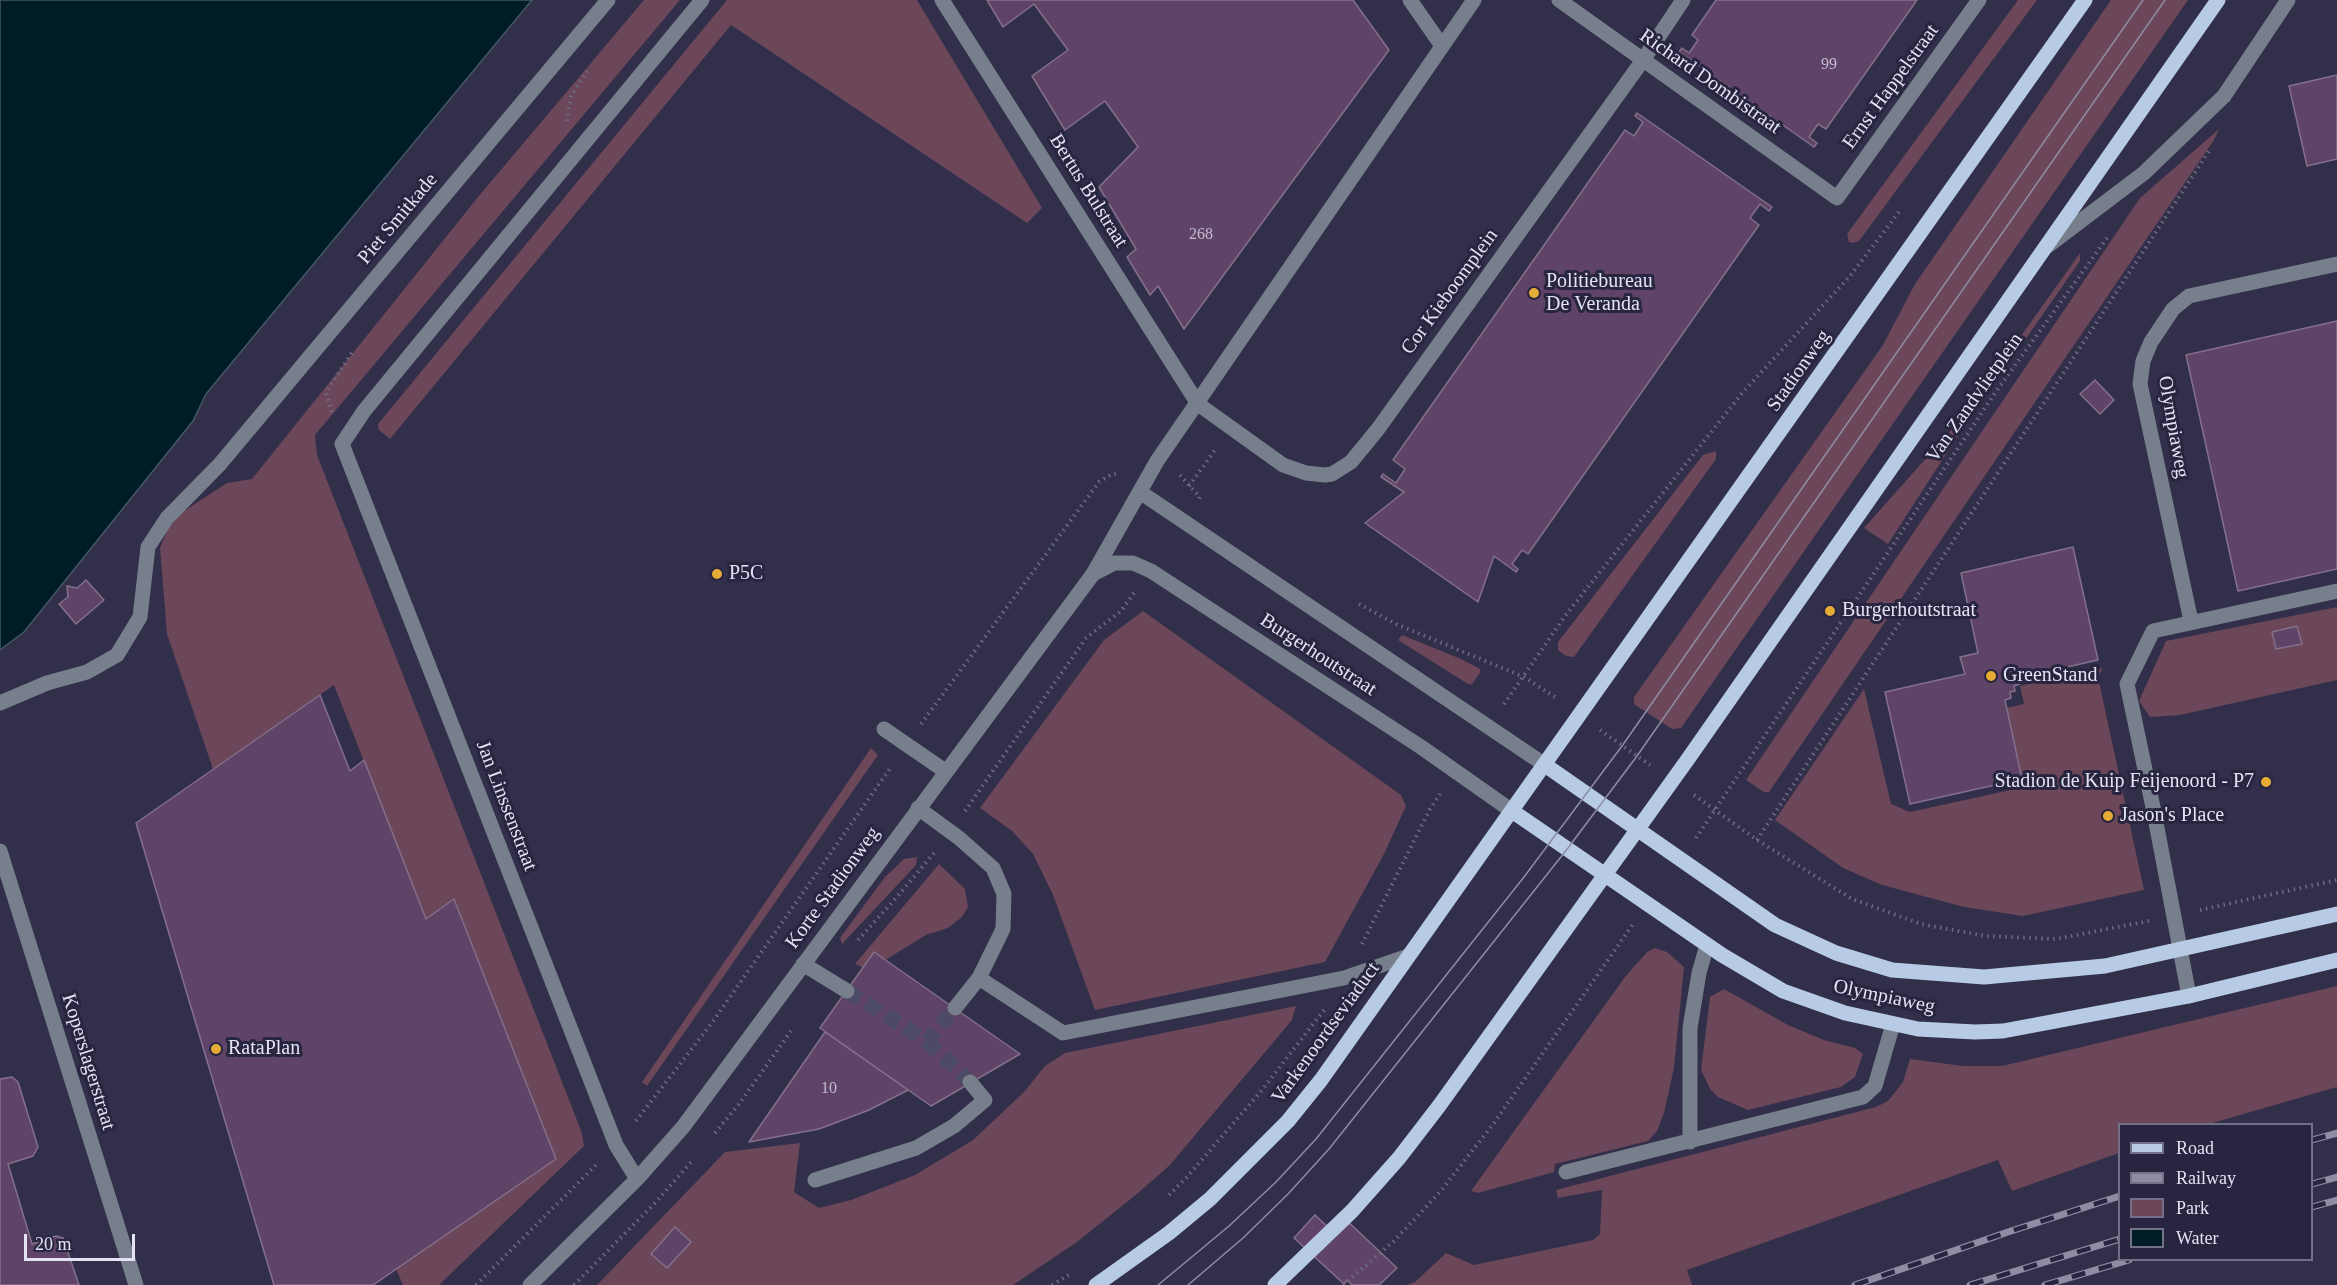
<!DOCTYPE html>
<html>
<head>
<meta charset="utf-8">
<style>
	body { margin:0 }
	#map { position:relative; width:2337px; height:1285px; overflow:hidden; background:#312f4a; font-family:"Times New Roman",serif }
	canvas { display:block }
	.legend { position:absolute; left:2118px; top:1123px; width:195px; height:138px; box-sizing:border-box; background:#27253f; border:2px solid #737188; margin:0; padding:8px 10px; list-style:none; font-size:18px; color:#e4e3f5 }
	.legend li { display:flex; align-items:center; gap:12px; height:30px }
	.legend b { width:30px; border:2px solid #737188 }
	.scale { position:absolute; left:24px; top:1234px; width:111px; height:27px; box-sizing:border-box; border:3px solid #e4e3f5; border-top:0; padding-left:8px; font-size:18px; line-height:21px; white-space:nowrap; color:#e4e3f5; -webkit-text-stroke:4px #27253f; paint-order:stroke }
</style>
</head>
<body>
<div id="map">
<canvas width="2337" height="1285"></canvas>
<ul class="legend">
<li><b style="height:8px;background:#b8cbe4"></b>Road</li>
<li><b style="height:8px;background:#8f8da4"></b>Railway</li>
<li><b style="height:16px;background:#6c4659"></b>Park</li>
<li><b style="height:16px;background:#001d27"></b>Water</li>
</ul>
<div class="scale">20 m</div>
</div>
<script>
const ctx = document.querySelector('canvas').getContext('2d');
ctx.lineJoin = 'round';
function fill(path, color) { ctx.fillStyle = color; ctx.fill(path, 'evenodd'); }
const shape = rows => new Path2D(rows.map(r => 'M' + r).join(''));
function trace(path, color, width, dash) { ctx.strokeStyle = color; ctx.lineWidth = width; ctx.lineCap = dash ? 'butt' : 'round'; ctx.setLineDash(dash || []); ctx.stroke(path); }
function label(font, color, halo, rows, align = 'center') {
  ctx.font = font + ' "Times New Roman",serif'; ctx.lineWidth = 6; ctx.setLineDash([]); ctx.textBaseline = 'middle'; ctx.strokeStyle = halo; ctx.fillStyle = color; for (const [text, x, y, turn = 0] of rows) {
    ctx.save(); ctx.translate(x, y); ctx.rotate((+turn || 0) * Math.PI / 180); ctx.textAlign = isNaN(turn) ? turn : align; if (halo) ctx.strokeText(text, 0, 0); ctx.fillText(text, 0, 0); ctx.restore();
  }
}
fill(shape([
	[644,0,680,0,315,435,317,455,582,1133,584,1146,439,1285,403,1285,396,1269,556,1158,455,900,426,919,334,685,213,769,167,634,160,548,168,529,181,513,227,483,252,479,478,197],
	[727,0,917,0,1042,208,1027,223,731,25,390,439,379,430,378,424],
	[2018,0,2037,0,1859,241,1853,243,1849,242,1847,234],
	[2111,0,2188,0,1681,728,1672,729,1634,704,1634,697,1883,345,1915,284],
	[2219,129,2214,140,1769,792,1764,792,1746,780,2140,198],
	[2080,253,2080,261,1954,442,1888,544,1864,528,1967,412],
	[1716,451,1716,459,1574,657,1566,656,1558,650,1558,642,1703,455],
	[2337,607,2337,680,2180,715,2150,717,2139,701,2166,641],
	[1143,611,1401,795,1406,806,1384,854,1325,962,1095,1010,1053,895,1033,854,1012,831,980,808,1104,640],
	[1402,635,1461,659,1480,669,1480,673,1472,684,1468,684,1398,640],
	[2103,668,2098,677,2144,890,2023,916,1964,907,1882,885,1843,868,1775,820,1864,689,1891,804,1910,812,2024,787,2006,708,2024,704,2020,686],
	[871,748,878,755,647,1086,642,1082],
	[917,857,916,865,842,944,840,938,885,877,904,859],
	[939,864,965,889,968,907,962,917,948,928,926,935,869,970,855,964],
	[1655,948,1667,952,1684,967,1674,1068,1664,1113,1657,1131,1648,1141,1555,1164,1554,1172,1478,1193,1471,1191,1625,977,1647,952],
	[2337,986,2337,1087,2209,1124,2120,1124,2119,1153,2012,1191,1998,1160,1687,1270,1692,1285,1407,1285,1415,1282,1446,1253,1474,1265,1593,1240,1600,1234,1602,1190,1558,1198,1556,1190,1876,1107,1888,1101,1903,1082,1910,1059,1963,1066,2002,1066],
	[1724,989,1788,1025,1824,1040,1855,1048,1863,1054,1855,1077,1841,1087,1748,1110,1718,1097,1710,1089,1701,1070,1710,997],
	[1296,1006,1292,1020,1170,1165,1137,1194,1077,1242,1013,1285,597,1285,725,1152,800,1143,794,1192,819,1208,851,1200,915,1175,973,1140,1024,1092,1045,1066,1065,1053]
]), '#6c4659');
const water = shape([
	[0,0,532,0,206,394,193,421,24,632,0,650,0,0]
]);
fill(water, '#001d27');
trace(water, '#445865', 1.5);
const building = shape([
	[987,0,1353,0,1389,50,1184,329,1158,286,1150,295,1127,257,1136,249,1099,187,1138,147,1105,101,1065,130,1032,76,1068,50,1034,4,1003,27,987,0],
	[1716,0,1917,0,1826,129,1818,124,1809,137,1817,143,1814,147,1679,52,1682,48,1689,53,1698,40,1692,35,1716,0],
	[2337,75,2337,159,2307,166,2289,86,2337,75],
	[1637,113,1772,207,1769,211,1760,204,1750,218,1759,225,1528,554,1522,550,1512,564,1518,569,1516,572,1494,556,1478,602,1365,523,1404,492,1381,477,1383,474,1396,483,1405,469,1393,460,1625,130,1634,136,1643,122,1635,116,1637,113],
	[2337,321,2337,569,2238,591,2186,355,2337,321],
	[2095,380,2114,400,2100,414,2080,394,2095,380],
	[2073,547,2098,660,2018,678,2020,684,2014,686,2015,691,2010,692,2011,698,2005,700,2022,779,1910,804,1885,692,1965,674,1960,657,1978,653,1961,573,2073,547],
	[86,580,104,600,76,624,59,604,68,597,67,586,77,588,86,580],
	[2297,626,2302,644,2276,649,2272,632,2297,626],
	[320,695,350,771,364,760,426,919,454,899,556,1159,373,1285,274,1285,136,823,320,695],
	[874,952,1020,1054,931,1106,820,1028,874,952],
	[825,1032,908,1090,869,1110,819,1129,749,1142,825,1032],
	[12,1077,18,1082,38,1147,33,1156,8,1164,32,1244,56,1236,63,1238,79,1285,0,1285,0,1079,12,1077],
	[1315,1215,1332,1231,1344,1218,1397,1268,1379,1285,1352,1285,1347,1280,1344,1284,1294,1238,1315,1215],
	[675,1227,691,1242,667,1268,651,1254,675,1227]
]);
fill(building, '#5f4468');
trace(building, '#85708b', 1.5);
trace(shape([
	[847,991,927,1041,955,1008],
	[927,1041,970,1082]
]), '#4c4a64', 15, [15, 8]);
trace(shape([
	[567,121,571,96,587,71],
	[332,412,326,393,353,351],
	[1180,475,1200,497,1198,501],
	[1189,486,1215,450],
	[1359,604,1396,624,1524,677,1558,699],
	[1504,704,1565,616,1743,392,1850,276,1899,212],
	[921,724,1099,482,1112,474,1119,473],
	[1600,730,1650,765],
	[1694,795,1757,840,1852,899,1921,924,1985,936,2056,939,2149,921],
	[965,811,1086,638,1121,611,1134,593],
	[1696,838,1995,393,2107,238],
	[1757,840,2211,148],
	[2200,910,2337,880],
	[858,940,897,897,934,853],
	[1362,944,1430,809,1440,794],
	[636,1121,711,1024,891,767],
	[715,1133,739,1104,791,1031],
	[1169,1195,1187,1177,1262,1090,1324,1010],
	[476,1285,597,1164],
	[574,1285,655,1203,693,1160],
	[1052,1285,1072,1273],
	[1343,1285,1394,1241,1440,1192,1494,1123,1633,924]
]), '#6d6b83', 4, [1.5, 4.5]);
trace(shape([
	[942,0,1198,404,1283,465,1306,473,1325,475,1332,474,1351,462,1378,429,1643,60,1683,0],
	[1410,0,1442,46],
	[1559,0,1837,198,1979,0],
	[2049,245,2144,173,2224,96,2288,0],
	[1140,492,1545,765],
	[1093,574,1114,563,1133,563,1151,571,1421,747,1512,811],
	[2191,621,2140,384,2143,361,2151,342,2173,309,2189,296,2337,264],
	[0,703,47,683,87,672,117,655,140,617,148,547,167,518,220,464,608,0],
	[884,729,945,771],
	[918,808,959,838,993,868,1004,894,1003,929,979,978,955,1008],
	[0,851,136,1285],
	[803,964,847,991],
	[979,978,1063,1033,1344,978,1408,956],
	[2189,996,2154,812,2127,684,2153,631,2337,591],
	[1690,1142,1690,1028,1699,973,1707,945],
	[1566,1172,1863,1097,1875,1086,1893,1024],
	[637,1179,616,1145,342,444,364,411,702,0],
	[815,1180,916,1148,954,1126,985,1100,970,1082],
	[530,1285,637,1179,683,1127,1093,574,1157,461,1474,0]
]), '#767f8b', 15);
trace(shape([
	[1545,765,1775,925,1836,953,1892,970,1984,977,2105,966,2337,914],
	[1512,811,1722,955,1783,991,1845,1013,1918,1029,1975,1032,2003,1031,2189,996,2337,960],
	[1096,1285,1169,1233,1210,1199,1288,1121,1321,1080,2085,0],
	[1275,1285,1352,1211,1399,1158,1439,1106,1688,759,2218,0]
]), '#b8cbe4', 15);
trace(shape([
	[1158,1285,1229,1226,1276,1182,1316,1139,1524,877,1622,746,2143,0],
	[1188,1285,1243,1238,1288,1194,1329,1149,1568,848,1637,756,2165,0]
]), '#8f8da4', 1.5);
const rail = shape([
	[2312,1140,2337,1133],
	[2312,1184,2337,1177],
	[2312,1207,2337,1200],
	[1855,1285,2008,1232,2120,1196],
	[1970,1285,2120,1239],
	[2045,1285,2129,1260]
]);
trace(rail, '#8f8da4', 7);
trace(rail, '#27253f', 4.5, [14]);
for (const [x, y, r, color] of [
	[1534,293,6,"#e7ac36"],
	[717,574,6,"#e7ac36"],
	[1830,611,6,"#e7ac36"],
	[1991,676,6,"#e7ac36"],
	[2266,782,6,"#e7ac36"],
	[2108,816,6,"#e7ac36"],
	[216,1049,6,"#e7ac36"]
]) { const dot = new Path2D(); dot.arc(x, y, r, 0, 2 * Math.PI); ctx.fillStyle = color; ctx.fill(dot); trace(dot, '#27253f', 2); }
label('16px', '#c3bbd2', null, [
	["99",1829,65],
	["268",1201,235],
	["10",829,1089]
]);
label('20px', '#e4e3f5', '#27253f', [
	["Richard Dombistraat",1710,82,35],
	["Ernst Happelstraat",1891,87,-54],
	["Bertus Bulstraat",1088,191,58],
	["Piet Smitkade",398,219,-50],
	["Cor Kieboomplein",1450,292,-54],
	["Stadionweg",1799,371,-55],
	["Van Zandvlietplein",1975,398,-55],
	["Olympiaweg",2173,427,80],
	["Burgerhoutstraat",1318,655,33],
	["Jan Linssenstraat",506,806,69],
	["Korte Stadionweg",833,888,-54],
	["Olympiaweg",1884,997,12],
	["Varkenoordseviaduct",1326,1033,-54],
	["Koperslagerstraat",88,1062,73]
]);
label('20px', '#e4e3f5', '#27253f', [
	["Politiebureau",1546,282],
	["De Veranda",1546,305],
	["P5C",729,574],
	["Burgerhoutstraat",1842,611],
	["GreenStand",2003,676],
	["Stadion de Kuip Feijenoord - P7",2254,782,"right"],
	["Jason's Place",2120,816],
	["RataPlan",228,1049]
], 'left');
</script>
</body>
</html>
